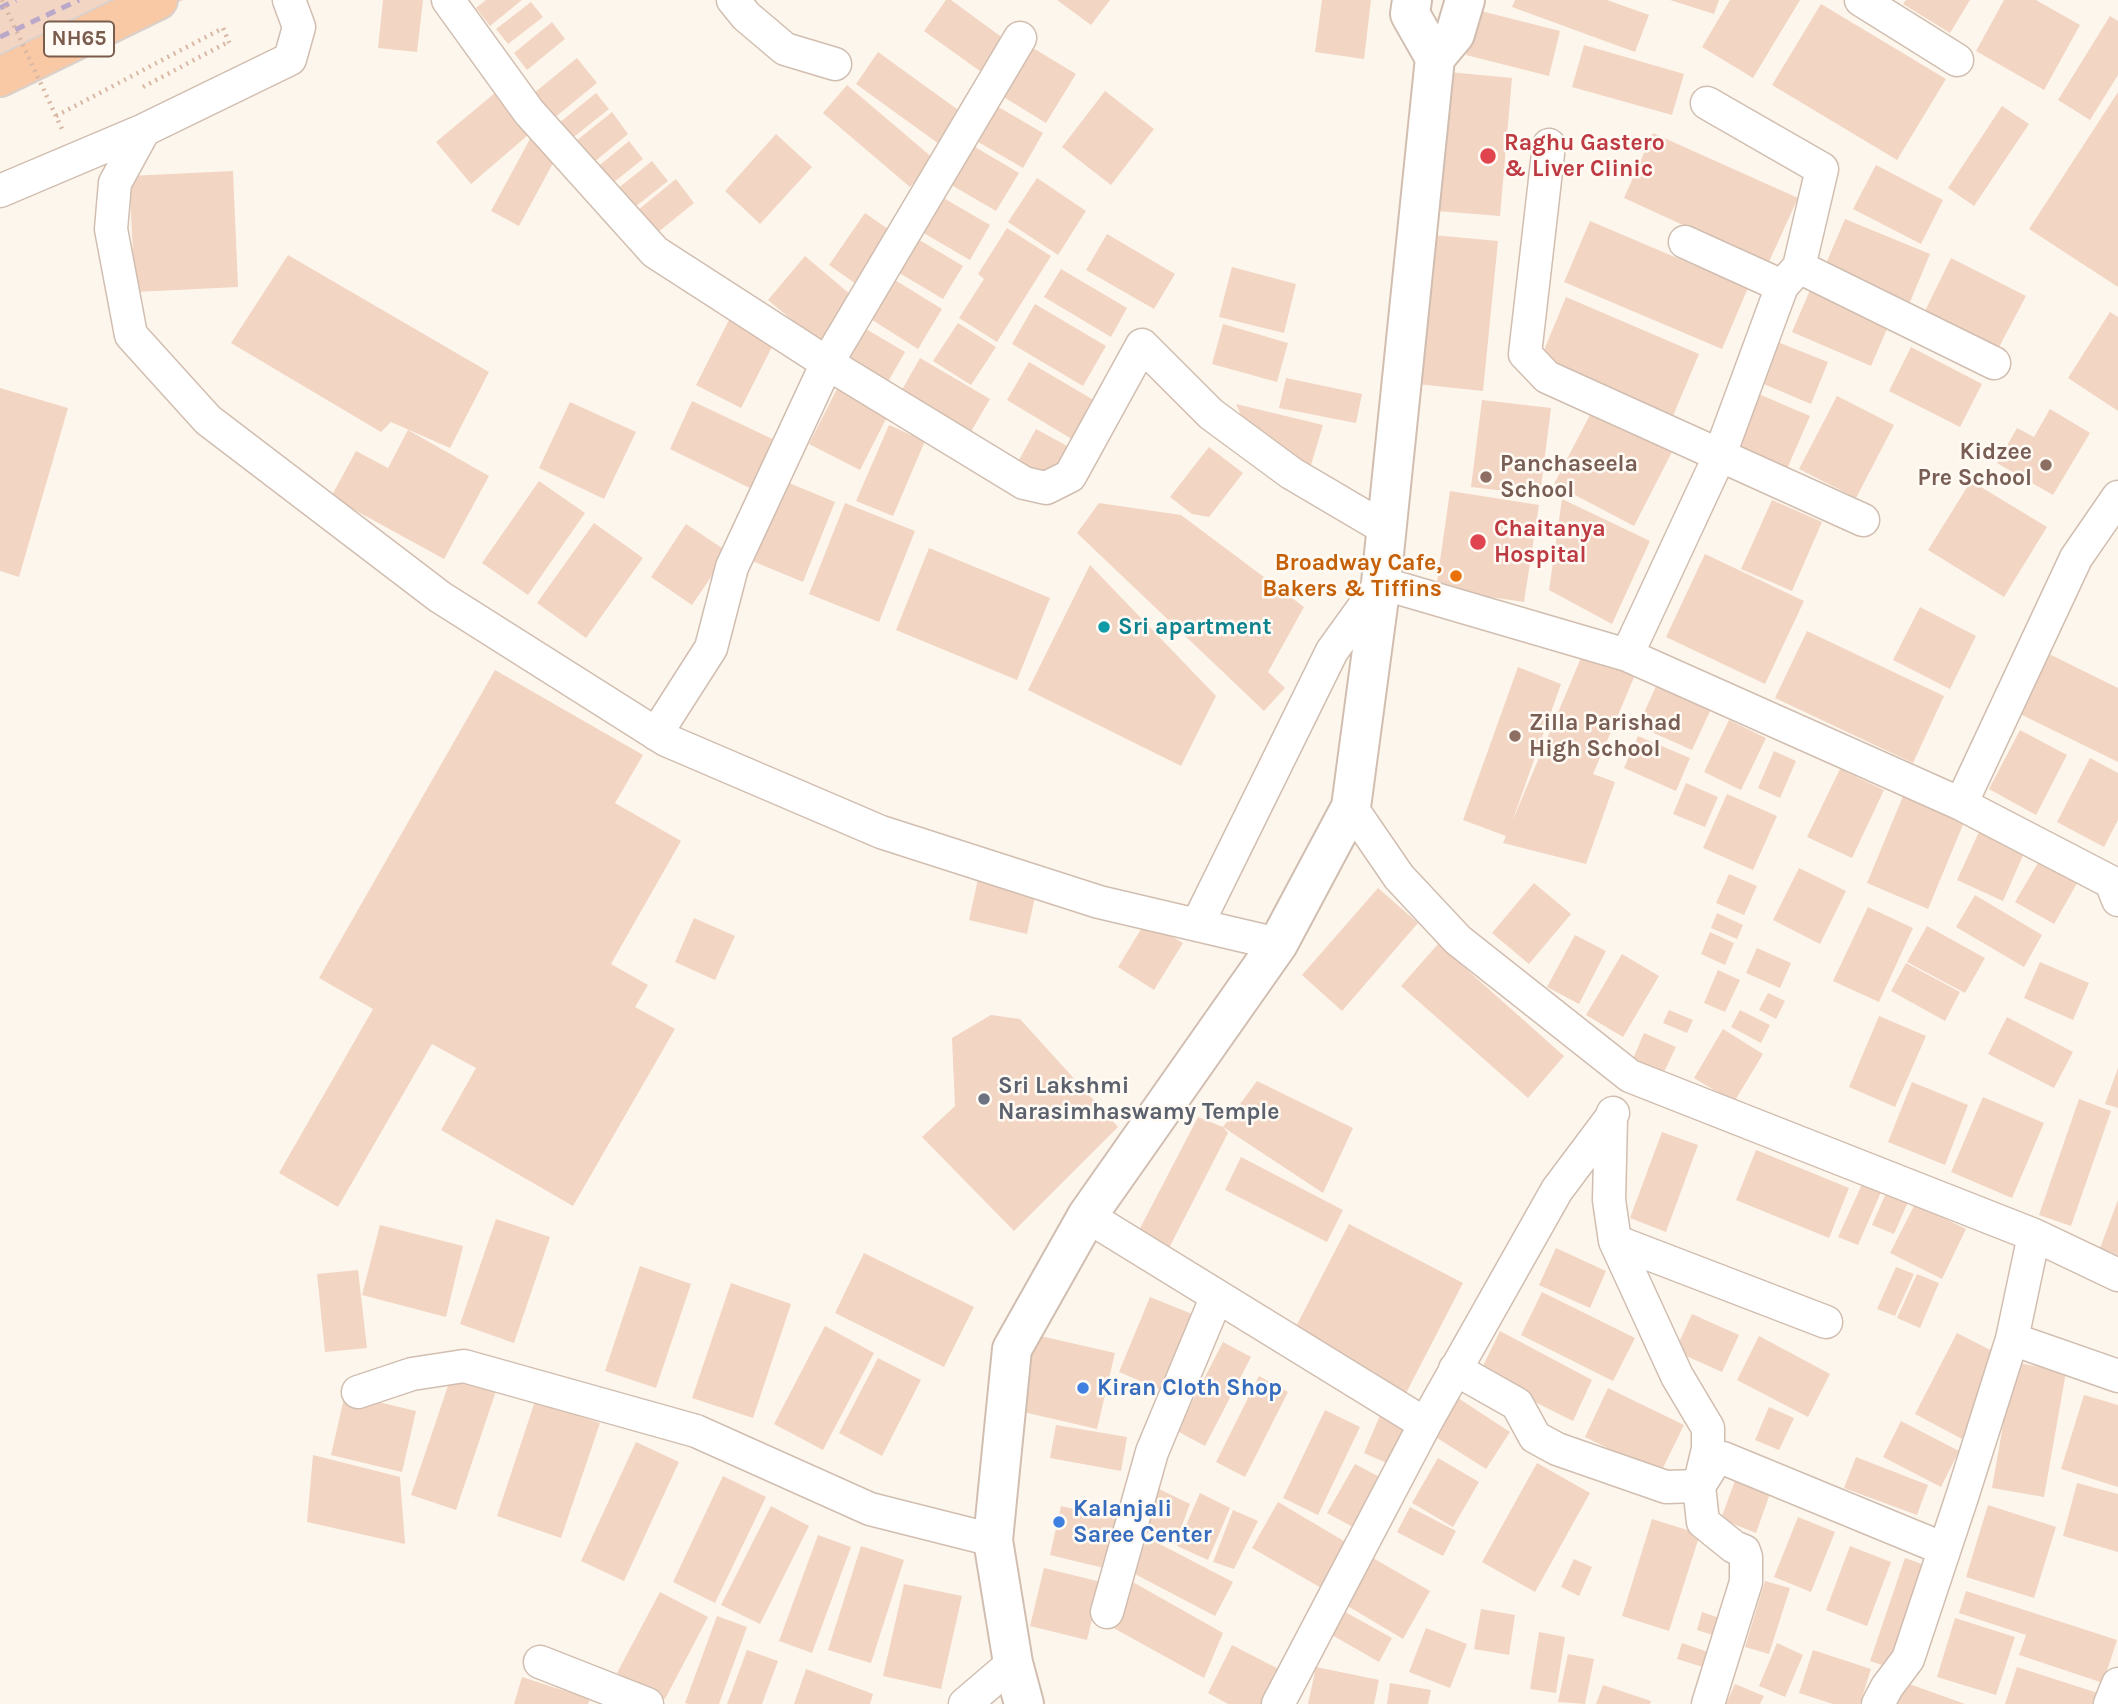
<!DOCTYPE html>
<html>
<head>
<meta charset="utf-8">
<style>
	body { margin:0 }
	canvas { display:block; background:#fdf6ec }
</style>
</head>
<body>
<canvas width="2118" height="1704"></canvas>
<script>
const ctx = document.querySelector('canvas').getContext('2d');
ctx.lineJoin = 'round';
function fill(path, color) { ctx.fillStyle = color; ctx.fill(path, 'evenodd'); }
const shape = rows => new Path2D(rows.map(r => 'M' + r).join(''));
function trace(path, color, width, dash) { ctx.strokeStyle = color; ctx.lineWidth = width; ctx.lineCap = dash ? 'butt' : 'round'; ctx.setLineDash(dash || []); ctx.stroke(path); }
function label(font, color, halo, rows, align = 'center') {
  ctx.font = font + ' Karla,sans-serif'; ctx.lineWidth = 5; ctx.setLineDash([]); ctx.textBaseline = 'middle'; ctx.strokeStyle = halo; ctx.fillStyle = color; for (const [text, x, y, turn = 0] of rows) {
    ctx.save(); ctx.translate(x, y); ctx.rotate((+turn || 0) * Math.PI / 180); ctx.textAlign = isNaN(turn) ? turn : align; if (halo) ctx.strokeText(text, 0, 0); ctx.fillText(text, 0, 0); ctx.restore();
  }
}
fill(shape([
	[0,0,183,0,0,88],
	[383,0,423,0,417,52,378,48],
	[486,0,522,0,490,26,476,8],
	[946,0,951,0,1007,41,984,74,924,31],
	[1057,0,1110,0,1091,25],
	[1322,0,1371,0,1364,59,1315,52],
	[1515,0,1607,0,1649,15,1635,52,1512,7],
	[1670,0,1719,0,1714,14],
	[1730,0,1800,0,1753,78,1702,47],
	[1906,0,1970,0,1950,33,1903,4],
	[2004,0,2036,0,2080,25,2044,90,1976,51],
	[531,2,543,17,508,44,496,29],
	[1821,4,1946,79,1897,160,1772,85],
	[1477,10,1560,31,1549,76,1466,55],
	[2110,16,2118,21,2118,75,2090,120,2058,100],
	[552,22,565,39,527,70,514,53],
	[1028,45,1076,74,1046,123,997,93],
	[1584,45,1684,74,1672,115,1572,87],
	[878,52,961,112,939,144,856,84],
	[577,58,597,83,548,123,529,97],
	[1449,72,1512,78,1500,216,1437,211],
	[847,85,934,159,910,187,823,113],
	[501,88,535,129,471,184,436,142],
	[1105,91,1154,129,1111,185,1062,147],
	[2118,92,2118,287,2029,229],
	[596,93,609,109,566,143,554,127],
	[988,101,1043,133,1023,168,968,136],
	[2002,106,2029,124,1974,206,1948,188],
	[612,112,628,134,587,168,570,146],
	[1653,133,1798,198,1768,264,1624,198],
	[776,134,812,167,760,224,725,191],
	[531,137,559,152,519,226,491,211],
	[629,141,643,159,604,190,590,173],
	[970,144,1019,173,996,211,948,183],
	[652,161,668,181,626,214,611,194],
	[1876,165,1943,200,1921,244,1853,209],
	[233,171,238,287,135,292,129,176],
	[1037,178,1086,211,1058,255,1008,222],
	[676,179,694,203,657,233,638,210],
	[935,193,990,225,970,260,915,228],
	[865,213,898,236,862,288,829,265],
	[1845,219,1930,254,1910,302,1825,266],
	[1590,221,1748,288,1722,349,1564,282],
	[1007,228,1051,256,997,342,959,318,984,279,978,274],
	[1107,234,1175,274,1154,309,1086,270],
	[911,235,963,266,943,299,891,268],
	[1433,235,1498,241,1483,391,1417,384],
	[288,255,489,372,450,448,391,422,381,432,231,343],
	[805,256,857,300,821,344,768,300],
	[1951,258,2026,296,1998,349,1925,311],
	[1232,267,1296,284,1284,333,1219,317],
	[1061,269,1127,308,1111,337,1044,297],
	[890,277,942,309,918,349,866,316],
	[1811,288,1890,322,1871,366,1792,332],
	[1566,297,1699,354,1673,416,1540,360],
	[1035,304,1106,346,1083,386,1012,344],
	[2110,312,2118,317,2118,411,2068,378],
	[729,320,774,343,741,408,696,385],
	[958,323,996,347,971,385,933,361],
	[1223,324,1288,343,1277,382,1212,364],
	[861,326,905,352,885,387,841,361],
	[1775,341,1828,362,1811,404,1759,382],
	[1911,347,1982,384,1960,427,1889,391],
	[920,358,990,399,969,435,899,395],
	[1029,362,1097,402,1075,441,1007,400],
	[1286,378,1362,394,1356,423,1279,408],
	[841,381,892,407,860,470,809,444],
	[0,388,68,408,19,577,0,571],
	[1754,392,1810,416,1787,469,1731,445],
	[1837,396,1894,425,1856,498,1799,469],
	[1482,400,1551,408,1540,495,1471,487],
	[692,401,783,444,760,493,670,449],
	[570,402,636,432,604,499,539,468],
	[1236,404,1323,425,1308,475,1246,426],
	[2050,409,2090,433,2053,495,1997,463,2017,428,2034,437],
	[1592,411,1672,452,1634,526,1554,484],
	[889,425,925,441,893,516,856,501],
	[1036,429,1080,453,1045,485,1014,469],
	[408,430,489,476,444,559,331,497,356,451,388,468],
	[1209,447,1243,473,1209,517,1192,514,1170,497],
	[782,480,835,502,803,582,750,560],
	[539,481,585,513,528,595,482,563],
	[1971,481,2047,527,2004,597,1928,550],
	[1450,491,1539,505,1524,602,1436,589],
	[1562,499,1650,541,1612,624,1549,590],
	[1772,500,1822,522,1792,591,1741,569],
	[845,503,915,531,879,622,809,594],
	[1099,503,1181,515,1304,607,1268,672,1285,688,1264,711,1077,533],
	[594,523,643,558,586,638,537,603],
	[686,524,728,552,692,605,651,577],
	[929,548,1050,598,1017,680,896,630],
	[1705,554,1804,601,1765,684,1666,637],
	[1090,565,1216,696,1181,766,1028,690],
	[1920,607,1976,636,1950,689,1893,660],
	[1807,631,1944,696,1913,763,1775,698],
	[2045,652,2118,688,2118,762,2016,712],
	[1583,653,1635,675,1593,774,1615,782,1586,864,1503,843,1506,836,1463,820,1518,667,1561,684,1512,822],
	[495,670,643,755,615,803,681,841,611,964,648,985,635,1007,675,1029,573,1206,441,1130,476,1068,432,1044,338,1207,279,1173,373,1009,319,978],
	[1657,684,1711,709,1692,750,1638,726],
	[1729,720,1766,738,1741,790,1704,772],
	[2020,730,2067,755,2036,815,1989,789],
	[1638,736,1690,758,1676,791,1624,768],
	[1774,751,1796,761,1780,798,1758,788],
	[2090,758,2118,773,2118,820,2104,847,2057,822],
	[1840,769,1884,790,1852,858,1807,837],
	[1686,783,1718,797,1705,827,1673,814],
	[1906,789,1967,815,1928,909,1867,883],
	[1727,794,1777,816,1753,870,1703,848],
	[1984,821,2029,842,2003,901,1957,880],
	[2046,849,2084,871,2054,924,2015,902],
	[1799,868,1846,891,1820,944,1773,920],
	[1729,874,1757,886,1744,915,1716,903],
	[978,879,1036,892,1027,934,969,920],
	[1534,883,1571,914,1529,964,1492,933],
	[1378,888,1418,923,1342,1011,1302,975],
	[1975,895,2042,935,2024,967,1956,927],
	[1868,907,1913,928,1879,1002,1833,981],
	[1717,913,1743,925,1737,939,1711,928],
	[694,918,735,936,715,980,675,962],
	[1146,921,1183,943,1154,990,1118,967],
	[1927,926,1985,958,1965,993,1907,962],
	[1710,932,1734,943,1725,965,1701,954],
	[1575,935,1606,951,1579,1004,1547,987],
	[1438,944,1564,1056,1528,1098,1401,986],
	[1757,948,1791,963,1780,988,1746,973],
	[1622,954,1659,976,1623,1037,1586,1015],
	[2040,962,2089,983,2073,1020,2024,998],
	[1906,963,1960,992,1945,1021,1891,991],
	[1718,970,1740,980,1725,1012,1704,1003],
	[1768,993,1785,1001,1776,1019,1759,1010],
	[1669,1010,1693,1020,1687,1033,1663,1023],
	[1740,1010,1770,1025,1761,1043,1731,1027],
	[991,1015,1020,1019,1118,1127,1014,1231,922,1137,955,1106,952,1038],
	[1879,1016,1926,1036,1895,1107,1849,1087],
	[2007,1017,2073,1052,2054,1088,1988,1054],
	[1723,1029,1763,1054,1734,1102,1694,1078],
	[1644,1033,1676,1047,1664,1072,1633,1059],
	[2118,1068,2118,1108,2105,1104],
	[1257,1081,1353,1128,1323,1193,1223,1127],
	[1912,1082,1968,1105,1945,1165,1888,1142],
	[1983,1097,2044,1123,2012,1198,1951,1172],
	[2079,1099,2111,1111,2071,1226,2039,1215],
	[1198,1117,1223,1127,1228,1133,1166,1254,1135,1238],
	[1662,1132,1698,1145,1666,1232,1630,1218],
	[1756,1150,1849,1188,1829,1238,1736,1200],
	[1241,1157,1343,1210,1327,1242,1225,1190],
	[1863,1182,1882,1190,1858,1245,1838,1237],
	[1890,1184,1912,1193,1894,1234,1872,1225],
	[2118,1200,2118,1255,2100,1248],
	[1915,1204,1966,1229,1942,1279,1890,1253],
	[496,1219,550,1237,514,1343,460,1324],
	[1349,1224,1463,1283,1404,1397,1290,1338],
	[380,1225,463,1246,446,1317,362,1295],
	[1556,1248,1606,1271,1590,1308,1539,1285],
	[864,1253,974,1307,944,1367,835,1313],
	[640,1266,691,1284,656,1388,605,1371],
	[1896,1267,1914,1274,1895,1316,1877,1309],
	[358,1270,367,1348,325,1352,317,1274],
	[1917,1274,1939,1283,1920,1328,1897,1318],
	[731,1283,791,1304,753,1418,692,1398],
	[1542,1292,1635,1338,1613,1381,1521,1335],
	[1150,1297,1197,1316,1166,1392,1119,1372],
	[1692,1314,1739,1335,1722,1372,1675,1351],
	[825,1326,874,1353,823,1450,774,1424],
	[1500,1331,1592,1380,1573,1421,1479,1374],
	[1957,1333,2004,1357,1962,1439,1915,1414],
	[1036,1335,1115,1353,1097,1429,1019,1411],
	[1759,1336,1830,1374,1808,1417,1737,1380],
	[1223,1342,1251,1357,1205,1446,1177,1431],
	[878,1358,921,1380,882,1456,839,1433],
	[2014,1362,2066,1372,2044,1497,1992,1488],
	[1259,1376,1288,1392,1245,1477,1216,1462],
	[451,1377,496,1391,456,1510,411,1495],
	[1608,1388,1684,1425,1660,1474,1585,1437],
	[345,1394,416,1411,402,1472,331,1455],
	[2084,1395,2118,1405,2118,1487,2061,1469],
	[1458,1398,1510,1432,1486,1469,1434,1436],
	[535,1401,600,1423,561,1538,497,1516],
	[1769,1407,1794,1418,1779,1450,1755,1440],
	[1325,1410,1360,1427,1318,1515,1283,1498],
	[1381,1413,1409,1425,1391,1465,1364,1453],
	[1901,1421,1959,1451,1941,1487,1883,1457],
	[1056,1425,1127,1437,1121,1471,1050,1458],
	[636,1442,679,1462,624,1581,581,1561],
	[313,1455,400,1477,405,1544,307,1522],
	[1856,1457,1928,1485,1917,1515,1844,1488],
	[1438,1458,1479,1482,1453,1527,1412,1503],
	[1537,1463,1590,1493,1535,1592,1482,1562],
	[1355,1464,1389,1482,1362,1532,1327,1513],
	[1737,1475,1772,1488,1756,1533,1721,1519],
	[723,1476,766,1497,715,1603,673,1582],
	[2077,1483,2118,1494,2118,1552,2063,1536],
	[1159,1489,1190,1504,1175,1544,1140,1530],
	[1200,1493,1230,1508,1208,1560,1177,1546],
	[1278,1502,1349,1544,1323,1589,1252,1548],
	[1988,1505,2056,1527,2034,1598,1966,1577],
	[771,1506,809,1526,760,1624,721,1605],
	[1061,1506,1124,1521,1112,1570,1050,1555],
	[1410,1507,1456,1531,1443,1556,1397,1532],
	[1233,1510,1258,1521,1234,1569,1213,1562],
	[1798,1517,1835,1532,1811,1592,1774,1577],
	[1652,1519,1700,1534,1669,1631,1622,1616],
	[818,1535,851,1547,812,1653,779,1641],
	[1148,1538,1233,1582,1215,1616,1131,1572],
	[861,1546,904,1560,871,1663,828,1650],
	[1850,1546,1891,1562,1867,1626,1826,1610],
	[1373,1558,1430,1591,1403,1639,1346,1605],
	[1905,1558,1933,1568,1897,1670,1870,1661],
	[1574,1559,1592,1567,1579,1596,1561,1587],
	[1044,1568,1101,1582,1087,1640,1030,1626],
	[1131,1581,1223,1633,1204,1678,1108,1625],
	[1765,1581,1790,1588,1769,1654,1745,1647],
	[904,1584,962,1596,941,1689,883,1676],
	[1966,1591,2117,1640,2103,1683,2019,1655,2026,1635,1959,1613],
	[660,1592,708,1617,665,1699,617,1673],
	[1338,1608,1392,1638,1379,1662,1325,1631],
	[1481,1609,1515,1615,1509,1655,1474,1649],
	[1702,1612,1728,1621,1722,1638,1697,1630],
	[717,1616,747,1627,719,1704,688,1704,685,1703],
	[1955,1618,2015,1637,1996,1695,1937,1677],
	[1426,1628,1467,1644,1450,1688,1409,1672],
	[1539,1632,1565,1637,1556,1693,1530,1689],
	[1682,1643,1711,1653,1706,1668,1677,1659],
	[1777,1643,1803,1655,1785,1697,1759,1686],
	[1232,1645,1290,1675,1275,1704,1228,1704,1208,1693],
	[747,1650,778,1661,762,1704,727,1704],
	[1813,1650,1871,1669,1860,1704,1833,1704,1799,1693],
	[1568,1654,1594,1659,1585,1704,1558,1702],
	[1316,1667,1379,1680,1374,1704,1308,1704],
	[2017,1667,2104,1695,2101,1704,2005,1704],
	[806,1669,873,1694,870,1704,794,1704],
	[522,1677,590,1699,588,1704,514,1704],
	[1901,1681,1965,1704,1893,1704],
	[1390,1683,1431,1690,1428,1704,1387,1704],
	[1735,1684,1764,1696,1760,1704,1726,1704],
	[1603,1685,1651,1701,1650,1704,1596,1704]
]), '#f3d5c3');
const minor = shape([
	[289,0,299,27,290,59,144,130,115,183,111,229,131,335,208,420,440,597,666,740,881,832,1099,902,1278,944],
	[448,0,529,112,655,252,827,363,1024,483,1046,488,1070,476,1142,345,1211,414,1291,473,1386,529],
	[733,0,746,16,785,49,835,64],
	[1861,0,1957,60],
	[1549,145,1525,354,1547,377,1863,520],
	[0,191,144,130],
	[1685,242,1782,286],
	[1799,267,1994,363],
	[1627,655,1719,457,1782,286,1799,267,1822,169,1707,103],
	[656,734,711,648,732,567,827,363,1020,38],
	[1961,804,2076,558,2118,497],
	[1351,807,1399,877,1458,940,1630,1076,2034,1235,2012,1339,1962,1497,1908,1659,1887,1687,1878,1704],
	[1197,925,1332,651,1381,583,1627,655,1961,804,2111,882,2118,900],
	[1613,1113,1611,1118,1609,1200,1615,1241,1826,1322],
	[1087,1216,1425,1424],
	[2034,1235,2118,1275],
	[1615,1241,1677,1376,1708,1428,1708,1449,1699,1486,1703,1522,1734,1547,1744,1551,1746,1557,1746,1582,1708,1704],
	[2012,1339,2118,1376],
	[1455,1369,1517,1404,1535,1437,1557,1449,1666,1487,1699,1486,1713,1464,1723,1458,1944,1549],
	[358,1392,412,1374,464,1366,696,1431,870,1509,993,1540],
	[1107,1612,1152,1452,1217,1296],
	[540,1662,647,1704],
	[965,1704,1013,1663],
	[1278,1704,1425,1424,1557,1190,1611,1118],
	[2110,1704,2118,1684]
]);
const tertiary = shape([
	[1412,0,1410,14,1435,58],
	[1024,1704,1013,1663,993,1540,1012,1349,1087,1216,1278,944,1351,807,1381,583,1435,58,1455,34,1465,0]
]);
const trunk = shape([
	[0,77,158,0]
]);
trace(minor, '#d1beb0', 35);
trace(tertiary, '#d1beb0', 42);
trace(trunk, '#dad1cd', 42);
trace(shape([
	[143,87,228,42],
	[56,116,223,28,231,47]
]), '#d9b8a5', 4.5, [2, 5]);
trace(minor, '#fff', 32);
trace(tertiary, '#fff', 38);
trace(trunk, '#f9c8a4', 38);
trace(shape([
	[0,8,16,0],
	[0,37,79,0]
]), '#b9a8c9', 5, [10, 7]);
trace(shape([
	[2,0,62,129]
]), '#d9b8a5', 4.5, [2, 5]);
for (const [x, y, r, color] of [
	[1488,156,9,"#e0444e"],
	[2046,465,7,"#8d6e63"],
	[1486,477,7,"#8d6e63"],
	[1478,542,9,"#e0444e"],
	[1456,576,7,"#e8710a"],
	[1104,627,7,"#0f9aa8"],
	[1515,736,7,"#8d6e63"],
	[984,1099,7,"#6b7280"],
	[1083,1388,7,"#3f7fe0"],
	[1059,1522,7,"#3f7fe0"]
]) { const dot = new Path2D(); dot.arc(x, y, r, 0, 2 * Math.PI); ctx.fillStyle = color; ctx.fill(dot); trace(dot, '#fffaf3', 2.5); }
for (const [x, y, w] of [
	[79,39,70]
]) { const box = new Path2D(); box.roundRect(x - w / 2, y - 17.5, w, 35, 5); ctx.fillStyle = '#fffaf3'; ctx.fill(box); trace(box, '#7a5c4d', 2); }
label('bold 21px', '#7a5c4d', null, [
	["NH65",79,39]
]);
label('bold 23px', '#be3a42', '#fffaf3', [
	["Raghu Gastero",1504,143],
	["& Liver Clinic",1504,169],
	["Chaitanya",1494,529],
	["Hospital",1494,555]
], 'left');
label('bold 23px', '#785e54', '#fffaf3', [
	["Kidzee",2032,452,"right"],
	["Pre School",2032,478,"right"],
	["Panchaseela",1500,464],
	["School",1500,490],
	["Zilla Parishad",1529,723],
	["High School",1529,749]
], 'left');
label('bold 23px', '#c56008', '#fffaf3', [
	["Broadway Cafe,",1442,563],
	["Bakers & Tiffins",1442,589]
], 'right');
label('bold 23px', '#0d838f', '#fffaf3', [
	["Sri apartment",1118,627]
], 'left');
label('bold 23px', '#5b616d', '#fffaf3', [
	["Sri Lakshmi",998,1086],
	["Narasimhaswamy Temple",998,1112]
], 'left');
label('bold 23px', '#366cbe', '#fffaf3', [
	["Kiran Cloth Shop",1097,1388],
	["Kalanjali",1073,1509],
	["Saree Center",1073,1535]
], 'left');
</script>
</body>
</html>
